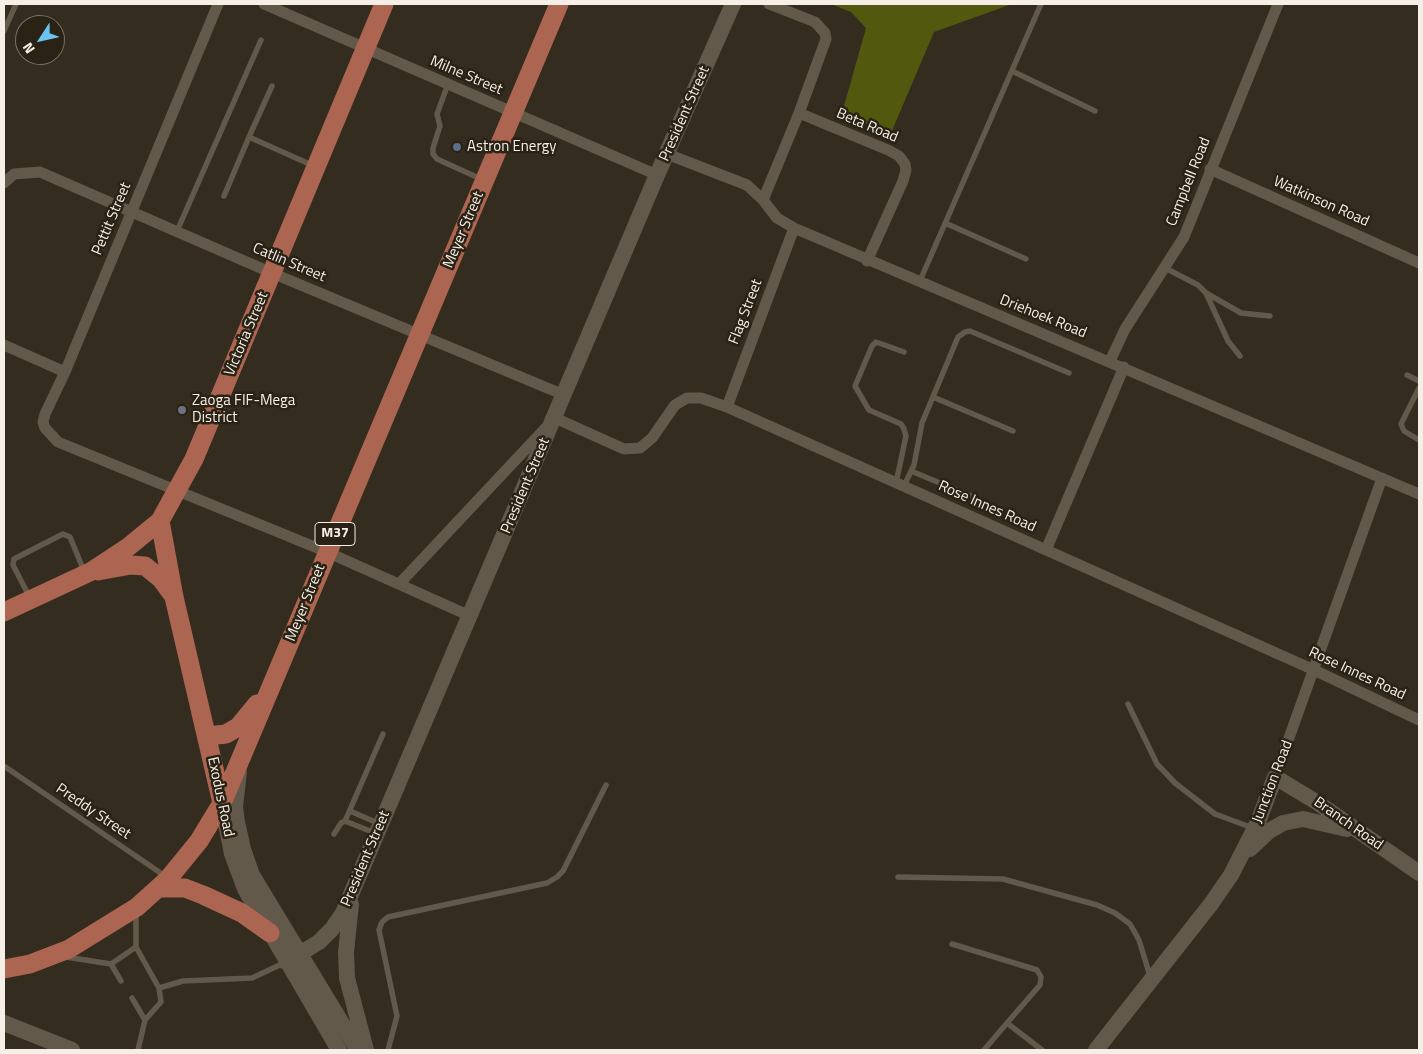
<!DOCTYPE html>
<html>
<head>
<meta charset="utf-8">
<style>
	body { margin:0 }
	#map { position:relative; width:1423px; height:1054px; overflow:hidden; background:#342c1e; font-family:"Titillium Web",sans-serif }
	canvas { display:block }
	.frame { position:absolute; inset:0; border:5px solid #f5efe7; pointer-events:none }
	.north { position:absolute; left:15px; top:15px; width:50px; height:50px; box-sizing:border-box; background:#2a2214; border:1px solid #7b7468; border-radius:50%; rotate:235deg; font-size:14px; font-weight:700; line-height:20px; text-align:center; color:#f5efe7 }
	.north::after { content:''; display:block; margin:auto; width:18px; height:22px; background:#6bc3f2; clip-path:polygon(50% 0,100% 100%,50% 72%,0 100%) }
</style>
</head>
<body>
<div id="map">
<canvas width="1423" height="1054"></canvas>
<div class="frame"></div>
<div class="north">N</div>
</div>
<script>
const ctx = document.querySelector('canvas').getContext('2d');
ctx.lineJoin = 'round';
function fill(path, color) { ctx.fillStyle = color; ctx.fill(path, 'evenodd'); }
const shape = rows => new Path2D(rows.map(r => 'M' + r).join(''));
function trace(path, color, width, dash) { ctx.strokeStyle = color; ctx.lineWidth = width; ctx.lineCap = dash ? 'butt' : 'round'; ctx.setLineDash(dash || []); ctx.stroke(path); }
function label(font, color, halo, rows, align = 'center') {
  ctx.font = font + ' "Titillium Web",sans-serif'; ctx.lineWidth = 5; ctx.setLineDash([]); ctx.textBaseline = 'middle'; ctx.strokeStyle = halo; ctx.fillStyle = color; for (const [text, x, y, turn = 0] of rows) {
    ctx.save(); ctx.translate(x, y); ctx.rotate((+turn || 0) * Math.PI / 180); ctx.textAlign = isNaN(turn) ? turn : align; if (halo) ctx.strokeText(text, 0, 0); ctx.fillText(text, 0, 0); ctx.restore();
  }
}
fill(shape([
	[831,4,1012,4,934,32,891,133,893,135,842,113,866,28,851,12]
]), '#51590f');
trace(shape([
	[4,31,16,4],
	[1012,71,1095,111],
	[448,84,437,114,440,126,433,148,433,154,437,159,481,179],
	[272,86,249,137,314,166],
	[224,196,249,137],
	[945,223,1026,259],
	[177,231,261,40],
	[1165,268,1198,285,1206,293,1228,341,1240,356],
	[919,283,1041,4],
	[1206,293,1241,313,1270,316],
	[1407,375,1419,381],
	[1419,388,1401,424,1404,431,1419,440],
	[933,397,1013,431],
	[911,471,976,498],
	[896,483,906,436,904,429,901,424,869,410,855,386,872,346,876,342,904,352],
	[904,486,914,465,922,423,958,337,965,332,970,331,1069,373],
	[29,596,13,565,14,559,63,534,70,537,84,571],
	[1128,704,1157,764,1175,783,1215,814,1253,828],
	[4,766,165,876],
	[350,811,380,824],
	[345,821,375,833],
	[334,834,341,823,345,821,383,734],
	[898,877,1003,879,1097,905,1115,913,1130,924,1139,940,1150,976],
	[136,914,136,947,159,988],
	[952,944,1037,970,1041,977,1040,985,1007,1023,1042,1050],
	[66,957,111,964,136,947],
	[111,964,121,981],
	[132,998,145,1020],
	[138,1050,145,1020,161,1002,159,988,183,981,252,978,284,963],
	[388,1050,397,1016,379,930,382,922,388,917,547,883,557,877,563,871,606,785],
	[984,1050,1007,1023]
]), '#63594a', 5.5);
trace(shape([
	[218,4,65,372,45,414,43,422,45,428,58,442,327,552,470,616],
	[264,4,657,175],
	[799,113,888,150,899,156,905,164,906,170,903,181,867,261],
	[667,154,747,185,763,200,777,218,794,228,1419,494],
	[1210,169,1419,263],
	[4,183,14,174,40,172,272,273,564,395],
	[763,200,799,113,826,39,825,33,815,22,769,4],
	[4,345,65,372],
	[1110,361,1125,329,1184,237,1278,4],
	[727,407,794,228],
	[1046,550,1124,367],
	[400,583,555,418,624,449,640,448,652,438,675,405,687,398,701,398,727,407,1314,670,1419,720],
	[1275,777,1382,478]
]), '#63594a', 11);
trace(shape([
	[239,772,235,807,237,822,243,849,252,875,358,1050],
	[222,803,232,854,245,889,339,1050],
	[1250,849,1269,831,1283,823,1303,819,1347,829],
	[351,904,346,952,347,978,366,1050],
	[286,962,319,942,332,929,343,913,657,175,733,4],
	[4,1023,72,1050],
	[1096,1050,1211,904,1231,875,1258,822,1275,777,1318,803,1419,873]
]), '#63594a', 16);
trace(shape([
	[160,521,174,597,222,803],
	[98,571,131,565,145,566,161,579,172,594],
	[4,612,92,571,127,548,160,521,194,459,384,4],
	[207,736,226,734,238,727,257,704],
	[159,888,185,888,203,895,242,913,270,933],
	[4,969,30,964,69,949,137,907,168,879,199,841,222,803,559,4]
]), '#ab6551', 19);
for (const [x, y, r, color] of [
	[457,147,5,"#5c6f8a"],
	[182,410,5,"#6b7280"]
]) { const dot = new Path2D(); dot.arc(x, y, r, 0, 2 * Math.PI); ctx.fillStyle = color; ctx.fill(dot); trace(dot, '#2a2214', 2); }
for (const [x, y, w] of [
	[335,534,40]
]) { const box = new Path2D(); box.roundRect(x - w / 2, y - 11.5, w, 23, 4); ctx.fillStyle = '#2a2214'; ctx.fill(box); trace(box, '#f5efe7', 1); }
label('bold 14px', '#f5efe7', null, [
	["M37",335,534]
]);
label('15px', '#f5efe7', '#2a2214', [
	["Milne Street",466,76,23],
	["President Street",685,114,-66],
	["Beta Road",867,126,23],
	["Campbell Road",1189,182,-68],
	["Watkinson Road",1321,202,24],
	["Pettit Street",112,219,-67],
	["Meyer Street",464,230,-67],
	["Catlin Street",289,263,23],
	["Flag Street",746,312,-69],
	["Driehoek Road",1043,317,22],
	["Victoria Street",247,334,-67],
	["President Street",526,486,-67],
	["Rose Innes Road",987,507,24],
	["Meyer Street",306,603,-68],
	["Rose Innes Road",1357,674,25],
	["Junction Road",1273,782,-69],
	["Exodus Road",220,797,78],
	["Preddy Street",93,812,34],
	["Branch Road",1348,824,35],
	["President Street",366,859,-67]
]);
label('15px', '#f5efe7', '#2a2214', [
	["Astron Energy",467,147],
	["Zaoga FIF-Mega",192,401],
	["District",192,418]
], 'left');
</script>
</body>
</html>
